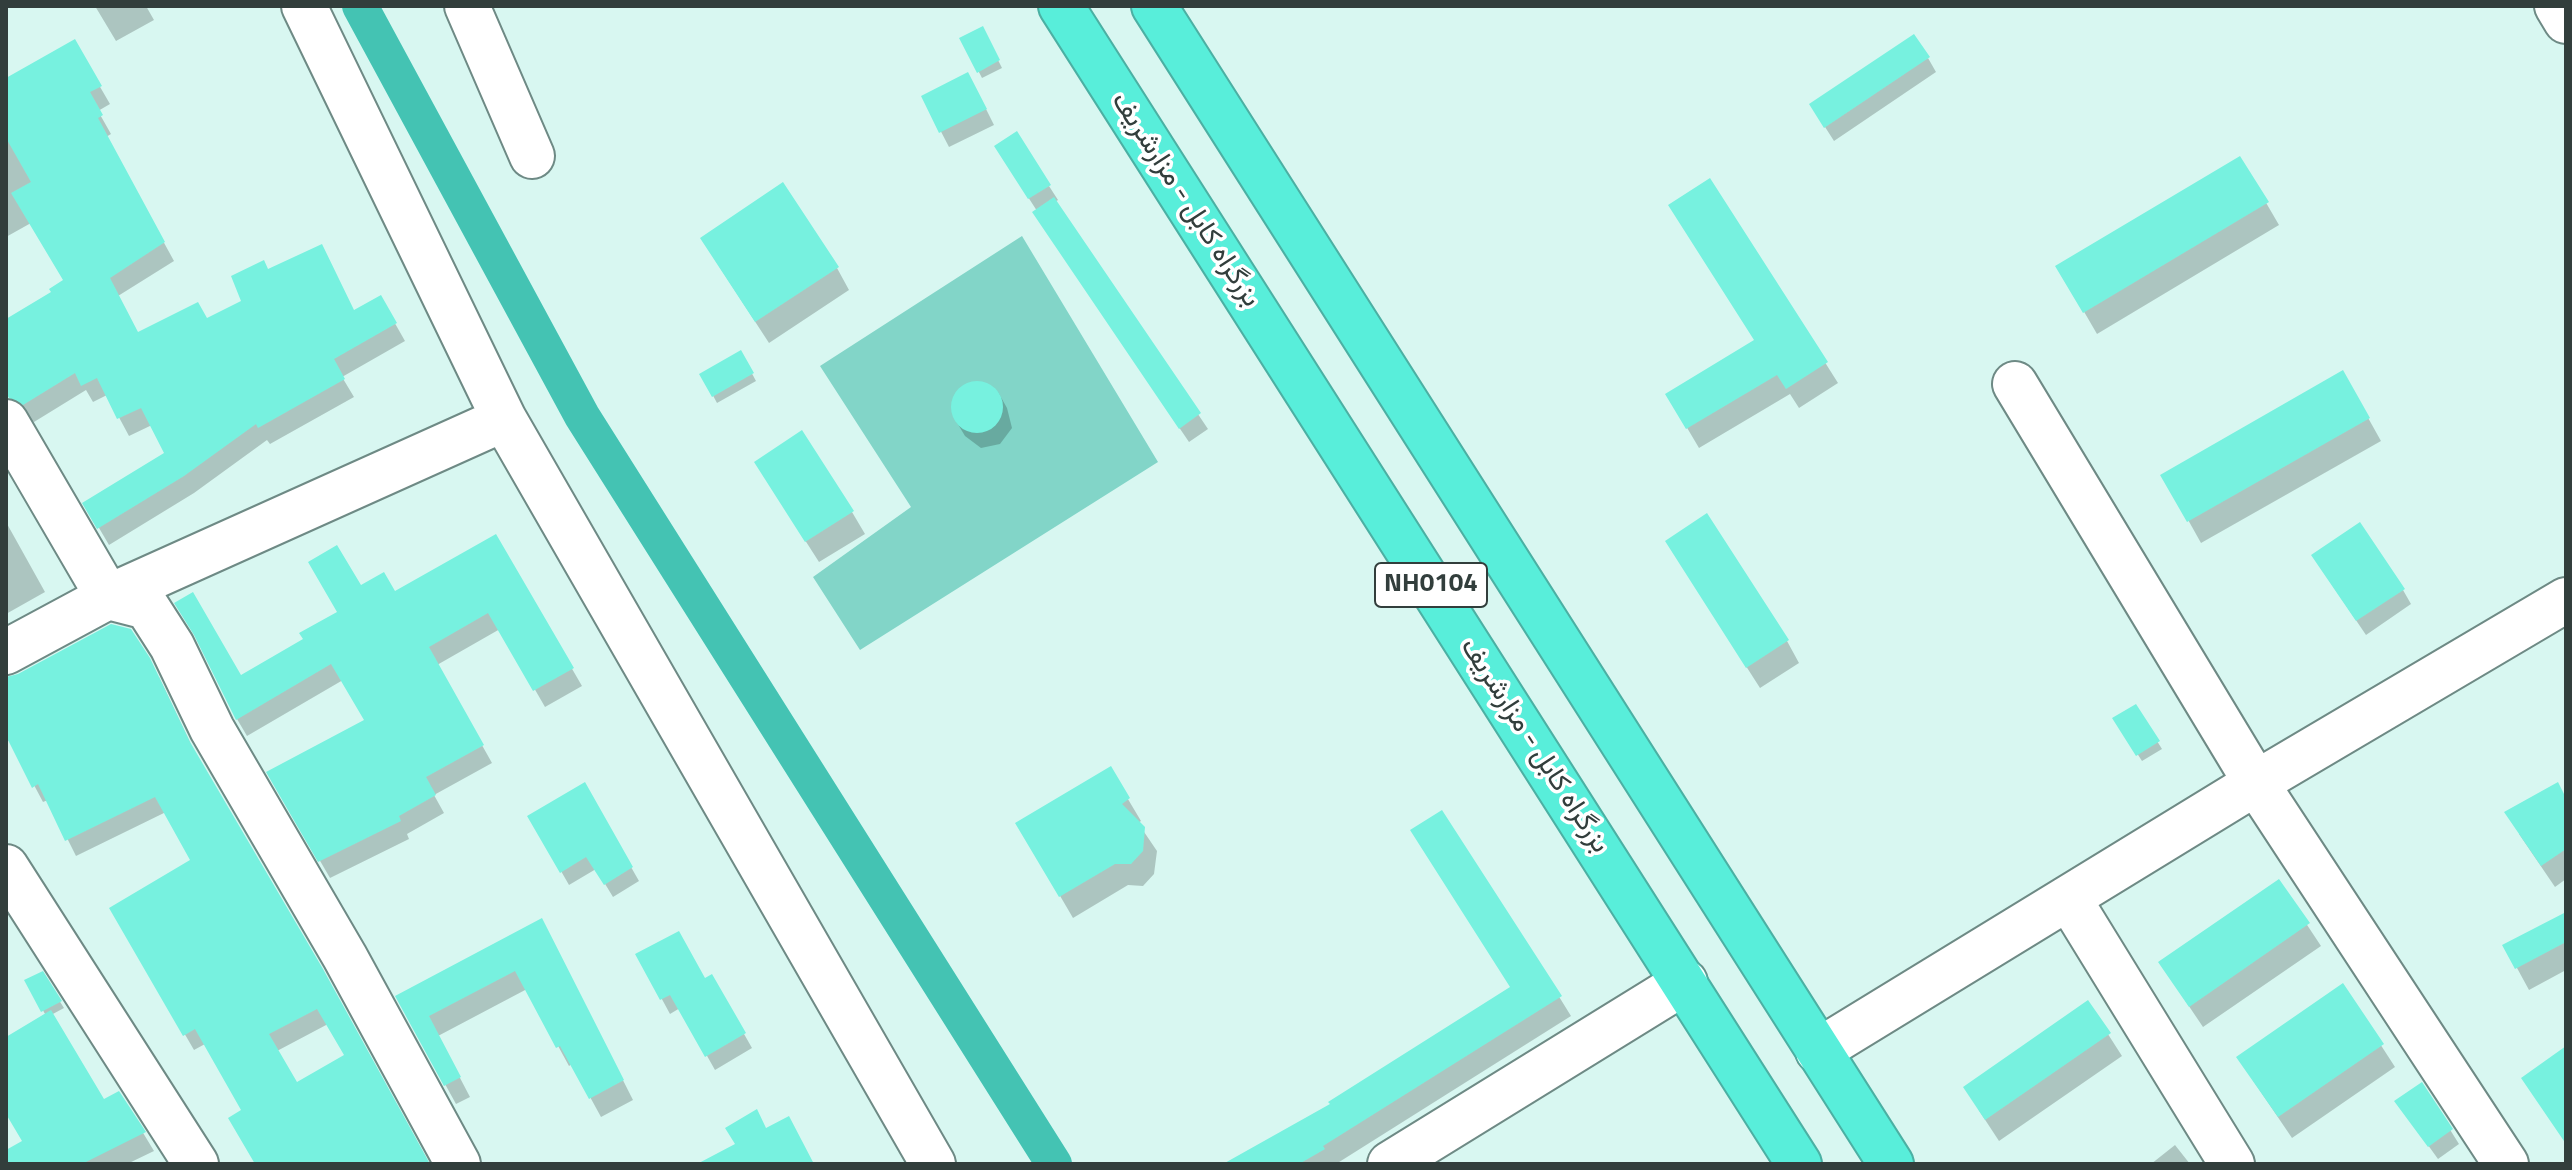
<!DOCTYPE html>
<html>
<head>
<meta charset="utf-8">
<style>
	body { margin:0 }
	#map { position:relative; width:2572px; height:1170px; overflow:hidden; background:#d8f7f1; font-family:"Titillium Web",sans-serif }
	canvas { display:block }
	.frame { position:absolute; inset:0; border:8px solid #323e3c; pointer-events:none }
</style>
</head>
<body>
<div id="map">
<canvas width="2572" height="1170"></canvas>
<div class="frame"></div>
</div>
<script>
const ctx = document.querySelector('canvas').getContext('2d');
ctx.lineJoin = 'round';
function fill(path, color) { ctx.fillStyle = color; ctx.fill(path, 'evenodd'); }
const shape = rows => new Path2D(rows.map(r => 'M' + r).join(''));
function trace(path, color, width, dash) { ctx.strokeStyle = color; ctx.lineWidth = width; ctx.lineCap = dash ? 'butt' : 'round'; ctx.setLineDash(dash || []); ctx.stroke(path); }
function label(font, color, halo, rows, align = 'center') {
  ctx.font = font + ' "Titillium Web",Vazirmatn,sans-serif'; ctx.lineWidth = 7; ctx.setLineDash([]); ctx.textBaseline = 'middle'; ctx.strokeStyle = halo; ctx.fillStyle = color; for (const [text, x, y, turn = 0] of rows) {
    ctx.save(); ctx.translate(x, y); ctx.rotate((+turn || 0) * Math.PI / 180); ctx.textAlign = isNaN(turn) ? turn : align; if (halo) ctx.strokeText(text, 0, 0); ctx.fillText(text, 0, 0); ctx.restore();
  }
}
fill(shape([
	[1022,236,1158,462,860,650,813,577,911,507,820,366]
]), '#82d5c8');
fill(shape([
	[95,6,146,6,154,20,116,41],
	[982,28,1002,68,982,78,962,39],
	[74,42,110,104,98,111,111,134,106,137,174,261,118,296,138,334,207,321,244,302,268,271,354,312,380,297,405,341,342,377,354,397,270,444,267,440,194,493,109,545,85,504,167,454,152,425,129,436,107,395,93,402,86,390,34,422,21,415,6,390,6,321,54,293,65,281,31,223,6,237,6,80],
	[1928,58,1936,72,1834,141,1811,105],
	[976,89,994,125,949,147,923,97],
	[2240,158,2279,225,2097,334,2058,267],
	[1005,161,1049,186,1058,200,1055,202,1208,429,1189,442,1043,227,1037,211],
	[1710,180,1838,383,1799,408,1790,394,1699,448,1667,394,1756,341],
	[715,260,837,268,849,290,769,343],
	[741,353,756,381,717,403,702,375],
	[2343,373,2381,441,2201,543,2163,475],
	[982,382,998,392,1007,408,1012,428,1000,444,981,448,965,436,956,421,952,401,963,386],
	[769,484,852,512,865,534,819,562],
	[6,522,45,592,6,614],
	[495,536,582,686,545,707,500,629,437,665,492,763,434,795,444,813,407,834,409,839,330,878,269,773,366,721,343,680,247,736,237,719,240,678,306,640,339,612,360,588,394,594],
	[1680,563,1787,641,1799,663,1760,688],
	[2322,570,2403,590,2411,604,2366,635],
	[159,677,198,759,428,1164,257,1164,244,1111,205,1044,194,1050,112,909,193,861,166,812,76,856,48,800,43,802,10,740,6,742,6,679],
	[328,1024,347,1056,296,1085,277,1051],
	[2135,706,2162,749,2142,761,2115,719],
	[1110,769,1141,821,1138,823,1157,851,1154,874,1143,886,1128,885,1073,918,1018,824],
	[584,785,639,881,613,897,596,869,569,885,530,817],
	[2566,801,2566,879,2555,887,2519,834],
	[2278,881,2321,946,2203,1027,2174,984],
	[2566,914,2566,970,2529,990,2505,946],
	[1511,919,1571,1016,1336,1164,1263,1164,1332,1105,1512,989],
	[552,940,633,1100,601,1117,572,1064,569,1066,527,989,438,1036,470,1097,456,1104,397,997],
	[638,955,704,980,711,976,752,1048,715,1070,680,1008,670,1014],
	[42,973,64,1008,51,1015,103,1102,119,1093,154,1151,127,1164,6,1164,6,1152,25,1142,6,1110,6,1039,45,1014,27,981],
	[2342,985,2395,1067,2292,1138,2252,1079],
	[2088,1003,2122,1056,1999,1141,1978,1109],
	[2422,1085,2459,1144,2438,1159,2397,1102],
	[2175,1145,2190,1164,2151,1164]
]), '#0003');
trace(shape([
	[360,6,582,416,1054,1164]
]), '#44c3b3', 36);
fill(shape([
	[983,26,1000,60,977,73,959,38],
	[1914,34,1930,57,1824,128,1809,104],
	[75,39,102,86,90,92,103,115,98,118,165,242,110,278,138,332,198,302,207,318,241,301,231,276,264,260,268,269,322,244,354,310,381,295,397,323,334,359,345,379,258,428,256,424,184,476,97,529,82,503,164,453,141,408,117,419,97,378,81,386,75,373,23,405,9,398,6,393,6,319,51,292,49,289,63,280,11,193,31,182,6,138,6,78],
	[968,72,987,109,939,133,921,96],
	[1017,131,1051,185,1028,199,994,146],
	[2240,156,2269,202,2083,313,2055,266],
	[1710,178,1828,362,1786,389,1777,375,1686,429,1665,394,1754,340,1668,205],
	[783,182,839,267,755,322,700,238],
	[1054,197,1201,413,1179,429,1032,212],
	[741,350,754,373,712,397,699,374],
	[2343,370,2370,418,2187,522,2160,475],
	'951 407a26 26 0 1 1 52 0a26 26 0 1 1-52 0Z',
	[802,430,854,511,805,542,754,462],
	[1707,513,1789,640,1746,668,1665,541],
	[2360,522,2405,589,2356,621,2311,555],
	[496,534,574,668,533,691,488,613,429,647,484,745,426,777,436,795,399,816,401,821,318,862,266,772,364,720,331,664,236,720,194,635,174,603,193,592,241,675,303,639,299,633,337,612,308,562,337,545,361,585,384,572,395,591],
	[111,624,131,629,150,658,190,742,323,969,430,1164,255,1164,228,1118,241,1110,195,1029,183,1036,109,908,190,860,155,797,65,841,38,784,32,788,6,736,6,677,18,674],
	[317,1009,344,1055,297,1082,269,1034],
	[2136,704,2160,741,2136,756,2112,718],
	[1111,766,1130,798,1122,804,1145,827,1143,851,1131,864,1115,864,1059,897,1015,823],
	[585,782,633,867,604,885,586,857,560,873,527,816],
	[2558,782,2566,798,2566,849,2541,866,2504,812],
	[1442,810,1562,996,1323,1146,1325,1149,1299,1164,1223,1164,1330,1104,1328,1102,1510,987,1410,830],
	[2279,879,2310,923,2189,1007,2158,962],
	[2566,912,2566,942,2515,969,2502,945],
	[542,918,624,1080,589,1099,560,1046,556,1048,515,971,429,1016,461,1077,444,1086,395,996],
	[679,931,705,978,712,974,746,1033,705,1057,670,995,660,1000,635,954],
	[43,971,62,1001,41,1012,24,980],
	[2343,983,2384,1044,2278,1117,2236,1057],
	[2088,1000,2111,1033,1985,1120,1963,1087],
	[51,1010,104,1099,119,1091,146,1132,82,1164,6,1164,6,1150,22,1141,6,1114,6,1037],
	[2566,1046,2566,1144,2521,1078],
	[2422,1082,2453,1129,2428,1147,2394,1101],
	[757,1109,766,1128,789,1116,814,1164,697,1164,735,1144,725,1128]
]), '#77f1df');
const minor = shape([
	[304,6,504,419,933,1164],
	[467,6,532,156],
	[2557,6,2566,21],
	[2015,384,2256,783,2506,1164],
	[6,422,108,597,147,607,172,646,212,729,345,957,458,1164],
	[6,652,108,597,504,419],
	[6,867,196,1164],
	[2069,899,2232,1164],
	[1818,1051,2256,783,2566,600],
	[1390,1164,1685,982]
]);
const highway = shape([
	[1061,6,1799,1164],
	[1154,6,1891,1164]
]);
trace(minor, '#6e8a85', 48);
trace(highway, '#4bb0a3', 48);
trace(minor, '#fff', 44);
trace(highway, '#58eeda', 44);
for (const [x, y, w] of [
	[1431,585,112]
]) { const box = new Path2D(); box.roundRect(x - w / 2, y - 22, w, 44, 6); ctx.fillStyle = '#fff'; ctx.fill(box); trace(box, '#323e3c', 2); }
label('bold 26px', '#323e3c', null, [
	["NH0104",1431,585]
]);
label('28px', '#323e3c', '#fff', [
	["بزرگراه کابل - مزارشریف",1185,200,57],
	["بزرگراه کابل - مزارشریف",1534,746,57]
]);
</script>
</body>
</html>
